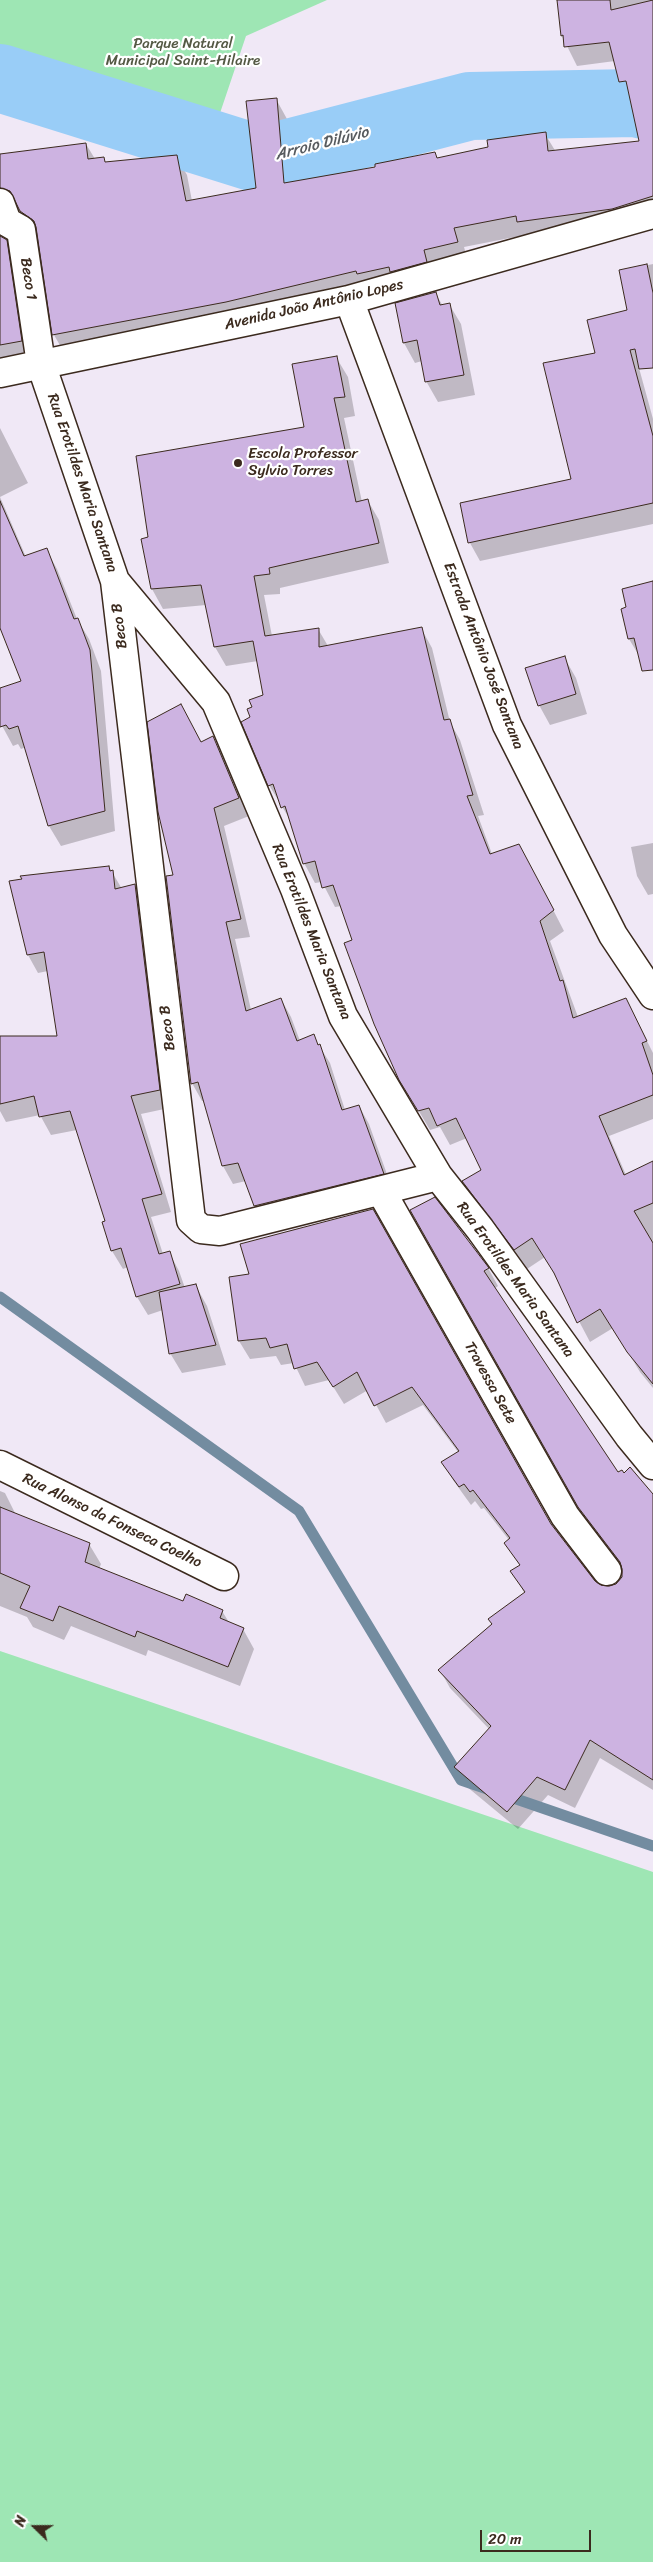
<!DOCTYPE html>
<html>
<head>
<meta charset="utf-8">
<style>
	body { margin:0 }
	#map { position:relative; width:653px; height:2562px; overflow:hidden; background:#f0e8f6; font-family:Sriracha,sans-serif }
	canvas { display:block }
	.north { position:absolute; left:10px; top:2502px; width:50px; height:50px; -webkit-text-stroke:4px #fff; paint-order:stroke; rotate:292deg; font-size:14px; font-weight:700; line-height:20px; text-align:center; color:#3b2a1e }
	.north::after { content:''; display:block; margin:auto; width:18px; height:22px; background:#3b2a1e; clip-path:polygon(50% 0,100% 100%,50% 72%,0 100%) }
	.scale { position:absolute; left:480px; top:2530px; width:111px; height:22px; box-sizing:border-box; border:2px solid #3b2a1e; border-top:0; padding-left:6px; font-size:15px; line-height:18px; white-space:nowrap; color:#3b2a1e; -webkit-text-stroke:4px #fff; paint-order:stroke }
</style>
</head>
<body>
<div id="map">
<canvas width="653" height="2562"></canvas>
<div class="north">N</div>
<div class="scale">20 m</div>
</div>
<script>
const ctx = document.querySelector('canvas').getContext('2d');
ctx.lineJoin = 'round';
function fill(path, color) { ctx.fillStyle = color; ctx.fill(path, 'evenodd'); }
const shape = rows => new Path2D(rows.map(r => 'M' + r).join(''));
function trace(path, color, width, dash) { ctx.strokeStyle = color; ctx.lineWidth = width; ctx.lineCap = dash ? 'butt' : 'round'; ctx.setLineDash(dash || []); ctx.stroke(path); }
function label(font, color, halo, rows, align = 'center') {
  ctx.font = font + ' Sriracha,sans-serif'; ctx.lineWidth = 4.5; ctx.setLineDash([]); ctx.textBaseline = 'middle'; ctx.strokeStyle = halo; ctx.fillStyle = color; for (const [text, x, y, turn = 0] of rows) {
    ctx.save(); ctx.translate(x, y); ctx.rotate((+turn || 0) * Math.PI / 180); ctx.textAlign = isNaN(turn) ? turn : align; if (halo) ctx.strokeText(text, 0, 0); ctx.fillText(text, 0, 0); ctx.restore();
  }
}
fill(shape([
	[0,0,327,0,246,36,218,119,0,54],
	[0,1651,653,1872,653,2562,0,2562]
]), '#9ee6b4');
fill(shape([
	[558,0,653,0,653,220,529,241,525,235,464,247,468,261,65,354,54,335,39,235,32,231,20,209,15,207,0,212,0,155,86,144,95,159,103,158,106,163,176,156,187,175,192,201,258,189,276,99,287,119,293,183,376,168,434,153,438,159,545,134,556,152,641,142,632,102,620,82,615,61,577,66,562,36],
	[0,236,6,241,17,260,32,360,0,367],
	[653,264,653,365,639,368,653,419,653,524,480,561,470,543,572,480,625,312,628,308,620,271],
	[435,293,443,306,449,304,461,324,475,395,438,402,426,381,422,361,415,363,404,343],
	[336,357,348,377,355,416,344,418,362,502,368,501,379,520,389,563,280,588,280,594,264,595,272,636,318,629,328,646,421,628,432,648,450,722,460,740,484,815,478,816,492,854,530,865,564,931,550,941,578,1017,625,999,636,1019,653,1053,653,1119,609,1136,626,1175,653,1169,653,1388,640,1372,613,1328,590,1342,545,1257,527,1269,475,1201,464,1182,482,1171,467,1138,450,1145,440,1127,430,1130,400,1079,342,906,335,907,322,882,315,883,304,863,292,823,269,785,254,708,265,696,258,661,226,666,215,647,206,605,163,609,152,589,143,540,150,539,306,428],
	[0,428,28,483,0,497,26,557,46,549,57,569,77,619,89,639,101,671,115,831,61,846,49,826,26,747,21,749,18,744,13,746,0,722,0,690,23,682,0,625],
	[653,582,653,656,641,659,629,639,628,608],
	[564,657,576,678,587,714,550,725,539,705],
	[213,738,223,755,249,816,224,826,250,937,235,939,251,1010,281,999,291,1017,300,1041,313,1036,330,1063,345,1110,359,1106,369,1124,393,1191,265,1224,255,1206,246,1181,233,1184,223,1166,205,1101,202,1101,192,1083,201,744],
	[653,843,653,894,648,895,637,876,631,847],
	[109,867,122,889,135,885,145,903,169,1108,141,1114,171,1212,151,1217,163,1254,169,1252,179,1271,185,1288,196,1286,207,1306,226,1365,182,1373,170,1353,163,1310,148,1315,137,1297,128,1267,123,1269,112,1251,103,1223,107,1222,77,1130,51,1135,40,1115,6,1122,0,1111,0,1037,58,1037,48,971,38,973,28,955],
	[372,1210,551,1525,600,1586,609,1588,617,1585,623,1577,624,1570,590,1526,411,1210,488,1268,498,1286,494,1289,617,1474,651,1494,653,1493,653,1790,600,1758,575,1808,548,1795,518,1829,466,1786,456,1767,490,1730,450,1688,440,1670,525,1594,512,1572,520,1566,506,1543,509,1540,484,1508,481,1509,475,1501,471,1505,453,1480,443,1462,458,1452,423,1405,386,1423,368,1390,344,1404,329,1380,305,1386,294,1363,281,1365,276,1356,250,1359,239,1341,231,1278,251,1275],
	[0,1491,5,1493,16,1515,89,1544,101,1564,99,1569,184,1603,222,1611,230,1624,243,1629,254,1649,240,1686,148,1650,146,1656,71,1626,64,1640,33,1627,27,1617,0,1606]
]), '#0003');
trace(shape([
	[0,1297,299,1511,461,1780,653,1846]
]), '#738ca0', 11);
trace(shape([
	[0,78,262,160,470,106,635,103,653,107]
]), '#99cdf7', 68);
const building = shape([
	[557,0,610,0,611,10,653,0,653,196,612,209,517,222,516,216,454,228,458,242,424,250,427,262,390,272,389,267,357,274,356,271,226,302,52,335,36,227,34,221,20,211,10,191,0,188,0,154,86,143,88,159,104,157,105,162,177,155,186,201,256,188,246,101,277,98,284,183,375,167,375,164,435,152,437,158,488,147,487,140,546,132,548,151,639,141,626,81,619,82,609,42,564,47,563,35,561,36,557,0],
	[0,236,7,240,22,341,0,345,0,236],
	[647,264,653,293,653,368,639,369,635,349,630,350,653,436,653,503,468,543,460,503,571,479,543,363,595,353,587,320,627,310,619,270,647,264],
	[436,292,440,305,450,303,464,375,425,382,417,340,403,343,395,303,436,292],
	[337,356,345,397,334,398,356,502,368,499,379,543,269,568,270,574,254,576,265,636,319,628,319,647,422,627,444,720,450,719,473,795,467,796,490,854,519,844,554,910,540,921,560,981,563,980,573,1018,626,998,647,1041,642,1043,653,1075,653,1095,599,1116,624,1175,653,1161,653,1203,634,1211,653,1243,653,1384,627,1352,600,1309,577,1323,554,1273,532,1238,514,1250,462,1181,481,1170,456,1118,437,1126,429,1108,418,1111,399,1080,374,1024,344,943,352,940,333,885,322,888,315,861,303,864,285,806,281,808,273,784,268,786,241,722,250,717,247,709,252,707,249,700,263,695,253,641,214,647,201,585,151,589,141,539,148,537,136,456,304,427,292,364,337,356],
	[0,501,24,556,47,548,74,619,78,618,90,650,105,811,48,826,18,726,9,729,6,725,0,727,0,688,21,681,0,628,0,501],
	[653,581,653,670,642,671,634,638,628,639,621,609,626,607,622,589,653,581],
	[565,656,576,694,538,706,525,668,565,656],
	[181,704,201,742,213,736,239,798,214,808,241,919,226,922,246,1011,281,998,297,1041,314,1034,318,1045,320,1044,342,1110,359,1105,384,1174,254,1206,238,1163,222,1166,198,1082,191,1084,166,876,173,875,158,812,147,722,181,704],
	[109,866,110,871,113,870,115,889,135,884,160,1090,131,1096,162,1194,142,1199,159,1254,170,1251,180,1284,136,1297,121,1248,111,1251,102,1222,105,1221,70,1111,39,1117,34,1096,0,1104,0,1036,57,1036,44,952,27,955,9,881,22,879,20,876,109,866],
	[435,1197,489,1268,484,1271,618,1472,622,1470,624,1473,630,1467,653,1494,653,1780,590,1740,565,1790,537,1777,507,1812,454,1767,491,1726,438,1670,492,1624,488,1619,525,1592,510,1571,520,1565,504,1543,510,1538,473,1490,470,1492,464,1484,459,1487,441,1462,459,1451,412,1387,374,1406,357,1372,333,1387,317,1362,294,1369,287,1344,270,1348,266,1338,238,1341,229,1277,249,1274,240,1244,373,1209,551,1524,595,1581,601,1585,609,1586,616,1584,622,1577,622,1569,620,1562,578,1507,410,1210,435,1197],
	[196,1284,216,1345,169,1354,159,1292,196,1284],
	[0,1507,90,1543,85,1562,183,1601,186,1594,223,1610,220,1618,244,1628,228,1667,137,1631,135,1637,59,1606,53,1621,20,1608,30,1586,0,1573,0,1507]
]);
fill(building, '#cdb3e1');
trace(building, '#3b2a1e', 1);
const minor = shape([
	[0,203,7,222,21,230,41,364,115,581,216,702,295,889,343,1016,438,1176,480,1229,629,1436,653,1465],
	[349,300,507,725,613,935,653,995],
	[0,373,349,300,653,214],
	[115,581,191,1220,201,1229,220,1231,438,1176],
	[381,1191,565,1516,607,1571],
	[0,1465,224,1576]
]);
trace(minor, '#3b2a1e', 31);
trace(minor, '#fff', 28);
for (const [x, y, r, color] of [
	[238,463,5,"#3b2a1e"]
]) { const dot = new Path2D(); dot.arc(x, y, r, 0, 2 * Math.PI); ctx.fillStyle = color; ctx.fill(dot); trace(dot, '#fff', 2); }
label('15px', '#545944', '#fff', [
	["Parque Natural",183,44],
	["Municipal Saint-Hilaire",183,61]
]);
label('15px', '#3b2a1e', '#fff', [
	["Beco 1",28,279,81],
	["Avenida João Antônio Lopes",314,305,-13],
	["Rua Erotildes Maria Santana",82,483,71],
	["Beco B",120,626,-97],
	["Estrada Antônio José Santana",483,656,69],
	["Rua Erotildes Maria Santana",311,932,68],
	["Beco B",168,1028,-97],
	["Rua Erotildes Maria Santana",515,1280,54],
	["Travessa Sete",490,1383,61],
	["Rua Alonso da Fonseca Coelho",112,1521,26]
]);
label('15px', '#3b2a1e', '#fff', [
	["Escola Professor",248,454],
	["Sylvio Torres",248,471]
], 'left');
label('italic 16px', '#575b5f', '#fff', [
	["Arroio Dilúvio",322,144,-14]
]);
</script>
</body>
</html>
